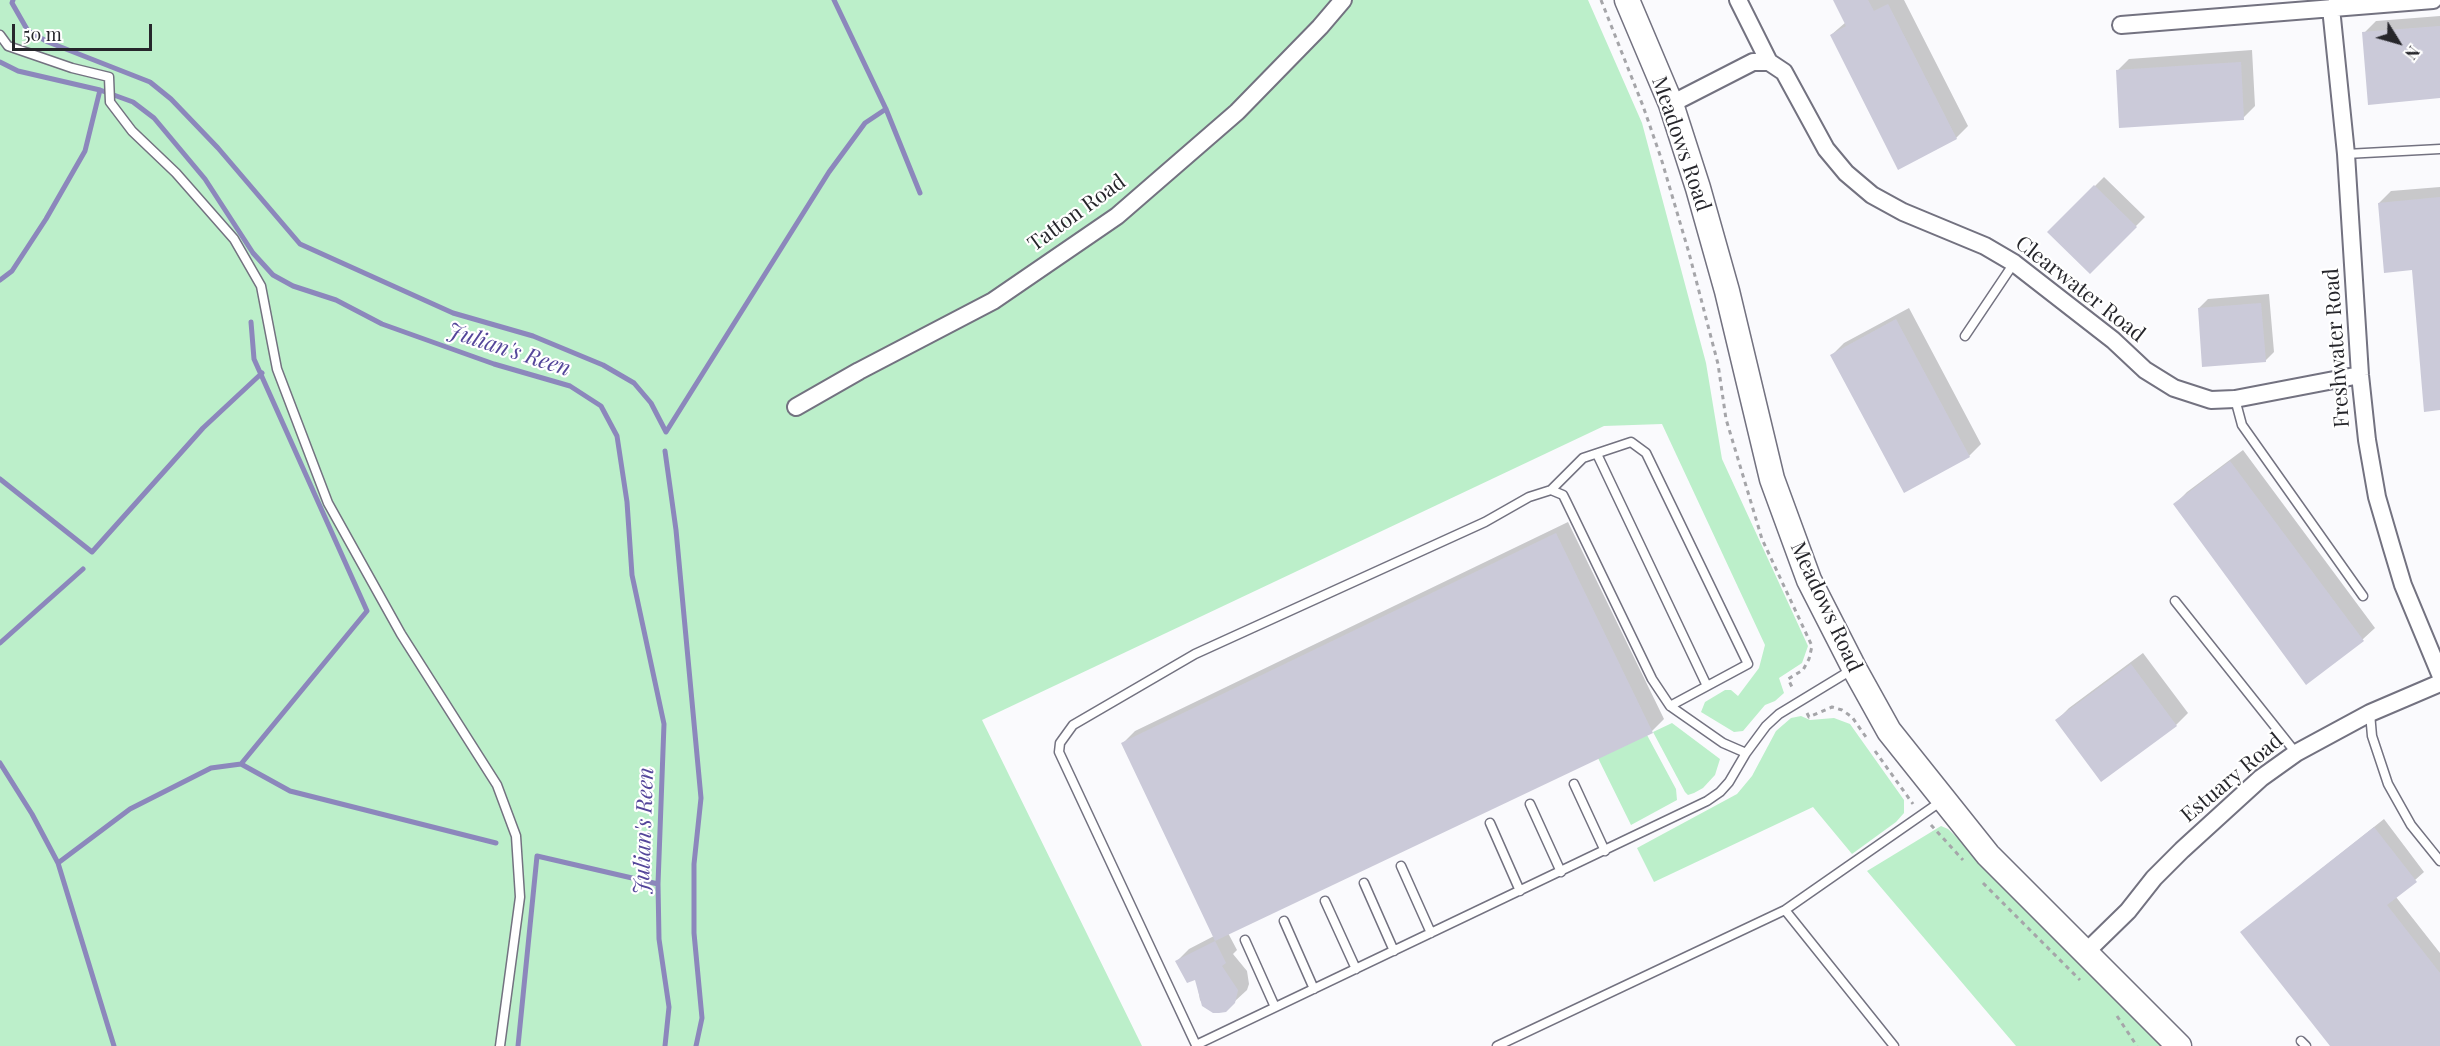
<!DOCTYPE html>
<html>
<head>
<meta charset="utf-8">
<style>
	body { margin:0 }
	#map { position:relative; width:2440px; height:1046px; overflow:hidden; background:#fafafd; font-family:"Playfair Display",serif }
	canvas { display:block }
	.north { position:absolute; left:2368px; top:12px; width:60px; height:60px; -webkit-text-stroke:4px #fff; paint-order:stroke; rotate:127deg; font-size:16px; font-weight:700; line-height:24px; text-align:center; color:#26262b }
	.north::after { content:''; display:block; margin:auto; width:21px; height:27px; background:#26262b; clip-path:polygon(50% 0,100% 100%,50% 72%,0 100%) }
	.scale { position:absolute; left:12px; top:24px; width:140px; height:27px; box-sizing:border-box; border:3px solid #26262b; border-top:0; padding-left:8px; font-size:18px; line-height:21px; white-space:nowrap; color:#26262b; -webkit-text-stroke:4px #fff; paint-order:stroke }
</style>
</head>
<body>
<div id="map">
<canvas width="2440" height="1046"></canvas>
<div class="north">N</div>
<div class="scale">50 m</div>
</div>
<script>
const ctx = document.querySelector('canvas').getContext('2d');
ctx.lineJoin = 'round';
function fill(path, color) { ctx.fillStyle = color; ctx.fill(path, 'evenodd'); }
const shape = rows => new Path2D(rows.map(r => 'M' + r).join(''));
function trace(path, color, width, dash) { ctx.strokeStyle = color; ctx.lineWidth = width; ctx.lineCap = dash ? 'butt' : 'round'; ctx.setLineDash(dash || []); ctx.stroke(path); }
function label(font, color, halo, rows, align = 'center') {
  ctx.font = font + ' "Playfair Display",serif'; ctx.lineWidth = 4.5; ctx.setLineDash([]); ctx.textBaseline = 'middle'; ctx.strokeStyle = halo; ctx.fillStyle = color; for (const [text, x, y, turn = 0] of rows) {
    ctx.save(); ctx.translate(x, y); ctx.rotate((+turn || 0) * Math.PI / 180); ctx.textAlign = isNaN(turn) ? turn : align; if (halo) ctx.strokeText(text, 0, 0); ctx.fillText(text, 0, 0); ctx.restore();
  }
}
fill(shape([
	[0,0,1588,0,1642,123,1706,363,1722,459,1808,646,1802,663,1779,678,1784,693,1775,701,1765,705,1743,731,1734,732,1701,712,1705,702,1725,690,1731,690,1738,696,1759,668,1765,645,1662,424,1604,426,982,720,1142,1046,0,1046],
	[1801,716,1810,720,1834,718,1850,724,1904,800,1904,813,1896,822,1852,854,1813,807,1654,882,1637,848,1737,794,1752,776,1776,731,1791,718],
	[1672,723,1720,759,1715,775,1703,788,1694,793,1688,795,1685,792,1653,732],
	[1647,735,1676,789,1677,800,1631,825,1598,758],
	[1941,826,1948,829,2103,978,2167,1046,2016,1046,1867,871]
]), '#bcefca');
fill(shape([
	[1835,0,1904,0,1968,126,1956,138,1831,35,1846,22],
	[2440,16,2440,97,2364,33,2376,21],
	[2252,50,2255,106,2243,118,2117,71,2129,59],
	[2104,177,2145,217,2090,272,2049,232],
	[2440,187,2440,409,2413,269,2379,203,2391,191],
	[2269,294,2274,352,2265,361,2199,308,2208,299],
	[1909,308,1981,444,1969,456,1832,355,1844,343],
	[2243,450,2375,628,2363,639,2306,683,2175,504,2187,492],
	[1568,522,1664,719,1652,731,1228,933,1237,950,1233,954,1247,971,1249,984,1247,990,1234,1002,1208,1009,1200,1000,1196,977,1177,961,1189,949,1214,936,1123,743,1135,731],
	[2143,653,2188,713,2176,725,2057,720,2069,708],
	[2384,819,2424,872,2396,897,2440,953,2440,1046,2332,1046,2242,932]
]), '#0003');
trace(shape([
	[13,0,12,3,28,31,48,42,150,82,171,99,218,148,300,244,453,313,533,336,603,365,634,383,651,403,666,432,829,172,865,123,886,109],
	[834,0,886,109,920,193],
	[0,62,18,71,100,90,133,102,154,118,205,179,253,253,273,275,293,286,336,300,382,324,494,364,570,386,601,406,617,436,627,502,632,575,664,724,658,884,659,939,669,1007,665,1046],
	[0,280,12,271,46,219,85,151,100,90],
	[665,451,676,530,701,798,694,864,694,933,702,1018,696,1046],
	[0,479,92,552,203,428,262,373],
	[0,643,83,569],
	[0,763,32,814,58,863,114,1046],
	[241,764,367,611,254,359,251,322],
	[58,863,130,809,211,768,241,764,290,791,496,843],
	[518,1046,537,856,658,884]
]), '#8c87bc', 5);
fill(shape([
	[1833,0,1868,0,1874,11,1888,4,1957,139,1898,170,1830,35,1846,26],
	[2440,26,2440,98,2368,105,2362,32],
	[2241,62,2244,120,2119,128,2116,70],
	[2094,185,2137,227,2090,274,2047,232],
	[2440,197,2440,410,2424,412,2412,270,2384,273,2378,203],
	[2261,303,2266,362,2202,367,2198,308],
	[1896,319,1970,457,1904,493,1830,355],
	[2230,461,2364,641,2306,685,2173,504],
	[1556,533,1653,733,1215,941,1121,743],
	[2131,664,2177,726,2101,782,2055,720],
	[2374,827,2417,882,2387,905,2440,973,2440,1046,2330,1046,2240,932],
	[1215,941,1226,963,1222,966,1238,990,1235,1003,1226,1012,1219,1013,1213,1013,1202,1006,1195,980,1187,983,1175,961]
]), '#cbcad9');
const lane = shape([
	[0,35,8,46,72,68,109,77,110,102,132,131,176,173,234,239,261,286,277,369,328,503,401,634,497,785,516,836,520,897,500,1046],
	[2346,154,2440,149],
	[1965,336,2014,263],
	[2235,399,2242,425,2363,596],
	[1597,454,1707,686],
	[1551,490,1583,458,1631,442,1646,453,1748,664,1670,706],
	[2175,601,2296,753],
	[2370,713,2372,736,2388,784,2411,825,2440,861],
	[1746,753,1723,743,1670,706,1652,679,1566,501,1563,495,1551,490,1529,497,1485,522,1195,654,1073,725,1060,743,1059,752,1196,1045,1707,801,1720,792,1729,782,1746,753,1766,726,1779,714,1853,669],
	[1574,784,1605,851],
	[1530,804,1561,872],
	[1490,823,1520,891],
	[1401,866,1431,933],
	[1364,883,1394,951],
	[1325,901,1356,969],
	[1785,910,1894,1046],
	[1284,921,1314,989],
	[1245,940,1275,1007],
	[2301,1041,2306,1046],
	[1497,1046,1785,910,1943,800]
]);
const street = shape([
	[1738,0,1769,62],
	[2331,8,2346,154,2360,375,2367,440,2377,497,2391,545,2403,585,2440,674],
	[2121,25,2433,0],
	[1671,104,1753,62,1769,62,1784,72,1826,149,1846,173,1872,195,1903,212,1985,246,2014,263,2113,340,2145,370,2174,388,2211,400,2235,399,2360,375],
	[796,407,859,371,993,301,1117,216,1237,112,1320,27,1343,0],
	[2086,952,2128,911,2154,878,2182,850,2261,778,2296,753,2370,713,2440,683]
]);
const secondary = shape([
	[1627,0,1671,104,1698,188,1727,291,1772,479,1809,580,1854,668,1889,731,1988,855,2179,1046]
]);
trace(lane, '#737280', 11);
trace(street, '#737280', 20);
trace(secondary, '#737280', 27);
trace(shape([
	[1601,0,1643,106,1661,158,1689,253,1718,364,1726,419,1762,539,1812,646,1809,659,1803,670,1788,679,1793,689],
	[1807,713,1809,717,1832,707,1842,710,1852,717,1868,740],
	[1875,751,1913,804],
	[1931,825,1963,860],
	[1983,883,2080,980],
	[2117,1016,2137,1046]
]), '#a5a5a9', 3, [4.5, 4.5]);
trace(lane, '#fff', 8);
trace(street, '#fff', 16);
trace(secondary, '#fff', 24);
label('21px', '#26262b', '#fff', [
	["Meadows Road",1681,144,71],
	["Tatton Road",1077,213,-36],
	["Clearwater Road",2080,289,38],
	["Freshwater Road",2337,348,-94],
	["Meadows Road",1826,607,65],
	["Estuary Road",2232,778,-40]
]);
label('italic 22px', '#54469a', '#fff', [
	["Julian's Reen",509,350,18],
	["Julian's Reen",644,831,-88]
]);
</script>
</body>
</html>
